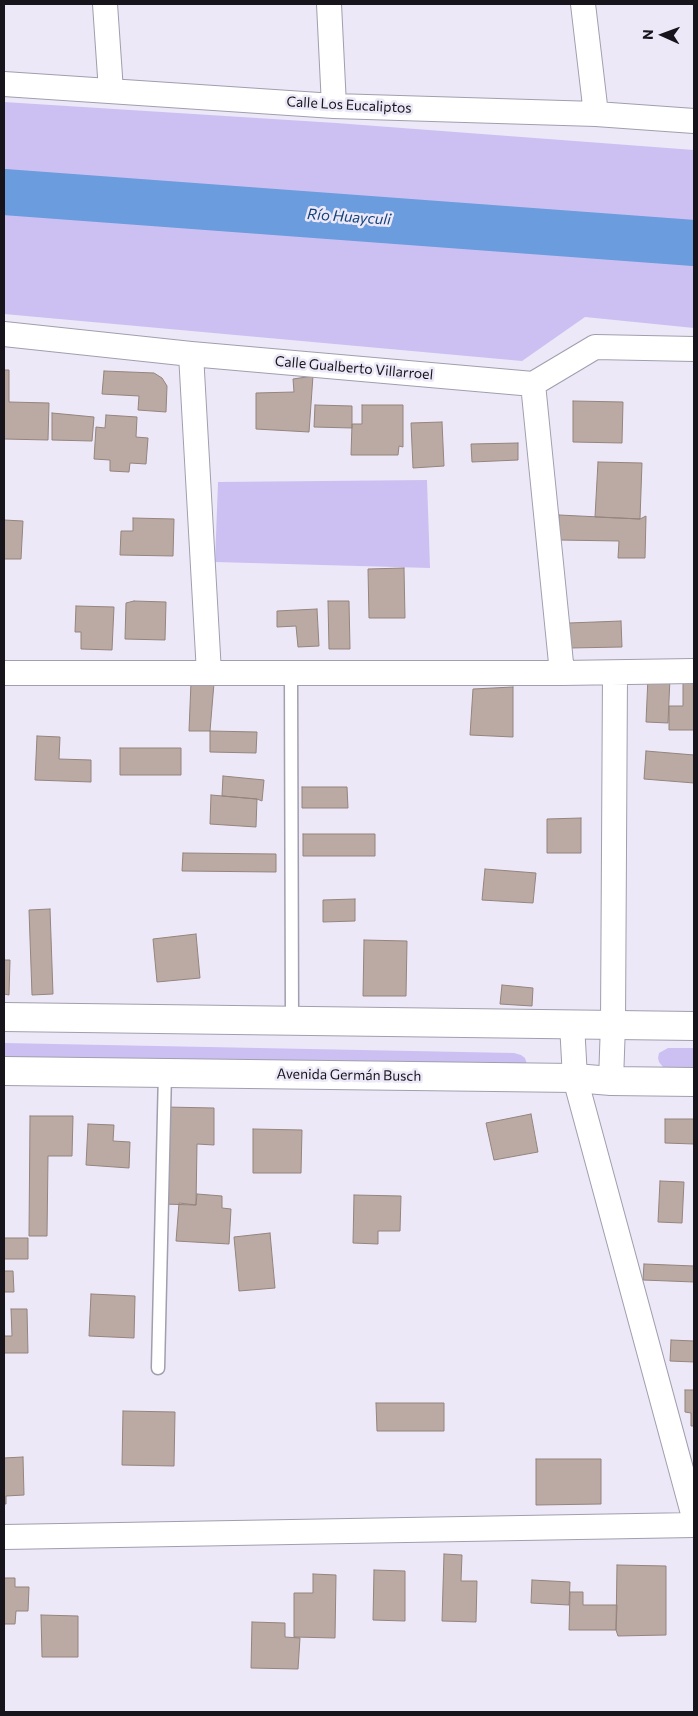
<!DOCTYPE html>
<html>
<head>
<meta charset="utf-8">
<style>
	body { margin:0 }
	#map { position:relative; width:698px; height:1716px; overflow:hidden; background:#ece8f8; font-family:Commissioner,sans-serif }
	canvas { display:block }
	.frame { position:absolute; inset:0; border:5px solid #17151b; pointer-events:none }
	.north { position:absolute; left:638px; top:10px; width:50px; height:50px; -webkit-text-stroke:4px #ece8f8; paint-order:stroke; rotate:272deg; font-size:14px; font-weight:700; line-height:20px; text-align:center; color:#17151b }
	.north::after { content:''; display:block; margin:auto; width:18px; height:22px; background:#17151b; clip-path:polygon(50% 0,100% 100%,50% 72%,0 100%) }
</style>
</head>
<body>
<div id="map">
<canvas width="698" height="1716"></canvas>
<div class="frame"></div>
<div class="north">N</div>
</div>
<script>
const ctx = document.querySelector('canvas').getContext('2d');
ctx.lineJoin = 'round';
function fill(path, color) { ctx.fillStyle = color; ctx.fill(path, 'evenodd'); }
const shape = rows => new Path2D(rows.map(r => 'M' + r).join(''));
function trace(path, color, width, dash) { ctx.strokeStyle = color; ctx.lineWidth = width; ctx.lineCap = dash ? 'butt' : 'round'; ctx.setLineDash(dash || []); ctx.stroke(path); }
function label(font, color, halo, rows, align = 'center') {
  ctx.font = font + ' Commissioner,sans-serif'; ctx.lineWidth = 5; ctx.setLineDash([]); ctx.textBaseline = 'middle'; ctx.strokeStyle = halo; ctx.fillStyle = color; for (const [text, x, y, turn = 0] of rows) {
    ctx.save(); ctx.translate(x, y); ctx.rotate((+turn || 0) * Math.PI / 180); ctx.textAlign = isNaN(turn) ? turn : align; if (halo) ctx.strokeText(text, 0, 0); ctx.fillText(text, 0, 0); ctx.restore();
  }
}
fill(shape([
	[4,102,336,123,694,150,694,328,585,317,522,361,4,314],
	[427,480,430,568,215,562,218,482],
	[4,1043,514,1053,521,1055,525,1058,527,1064,4,1065],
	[668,1048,694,1048,694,1069,669,1069,663,1067,659,1062,658,1058,659,1053]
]), '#ccc0f3');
trace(shape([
	[4,192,694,243]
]), '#6b9cdd', 46);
const building = shape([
	[4,370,9,370,9,402,49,403,48,440,4,439,4,370],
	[104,371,154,373,162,378,167,386,166,412,138,410,139,396,102,394,104,371],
	[313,376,309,432,256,429,256,393,294,392,293,379,313,376],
	[573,401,623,402,622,443,573,442,573,401],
	[315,405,352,406,352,428,314,427,315,405],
	[362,405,403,405,403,447,399,446,398,455,351,455,352,424,362,424,362,405],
	[52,413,94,417,92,441,52,440,52,413],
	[106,415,137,417,136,437,148,438,146,464,130,463,129,472,110,471,110,460,94,459,96,427,105,428,106,415],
	[442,422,444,466,413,468,411,423,442,422],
	[518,443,518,460,472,462,471,444,518,443],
	[598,462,642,463,640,519,595,517,598,462],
	[559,515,640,519,646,516,645,558,618,558,619,541,559,540,559,515],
	[133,518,174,519,173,556,120,555,121,531,133,531,133,518],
	[4,520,23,521,21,559,4,559,4,520],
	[404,568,405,618,369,618,368,569,404,568],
	[134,601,166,602,165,640,125,639,126,603,134,601],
	[328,601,349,601,350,649,329,649,328,601],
	[76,606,114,607,112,650,81,649,81,632,75,632,76,606],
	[317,609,319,646,298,647,296,626,277,627,277,611,317,609],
	[621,621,622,647,570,648,569,623,621,621],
	[648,677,670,678,668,723,646,722,648,677],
	[191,682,214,683,210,731,189,731,191,682],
	[683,682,694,682,694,730,669,730,669,706,683,706,683,682],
	[513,687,513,737,470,735,473,689,513,687],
	[210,731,257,732,256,753,210,752,210,731],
	[37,736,60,737,59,759,91,760,91,782,35,780,37,736],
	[120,748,181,748,181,775,120,775,120,748],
	[646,751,694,755,694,783,644,779,646,751],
	[223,776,264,780,262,801,257,799,222,796,223,776],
	[302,787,347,787,348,808,302,808,302,787],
	[211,795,257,799,256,827,210,824,211,795],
	[581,818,581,853,547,853,547,819,581,818],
	[303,834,375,834,375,856,303,856,303,834],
	[183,853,276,854,276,872,182,871,183,853],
	[485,869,536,873,533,903,482,900,485,869],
	[355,899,355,921,323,922,323,900,355,899],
	[50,909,53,994,32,995,29,910,50,909],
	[196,934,200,978,157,982,153,939,196,934],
	[364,940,407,941,406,996,363,996,364,940],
	[4,960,10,960,9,995,4,994,4,960],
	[502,985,533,988,532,1006,500,1004,502,985],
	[165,1107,214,1108,214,1145,197,1144,196,1205,163,1204,165,1107],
	[531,1114,538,1152,494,1160,486,1123,531,1114],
	[30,1116,73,1116,72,1156,48,1156,47,1236,29,1236,30,1116],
	[665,1119,694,1119,694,1144,665,1143,665,1119],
	[88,1124,114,1125,113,1141,130,1142,129,1168,86,1165,88,1124],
	[253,1129,302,1130,301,1173,253,1173,253,1129],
	[660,1181,684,1182,682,1223,658,1222,660,1181],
	[197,1194,222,1196,222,1208,231,1209,229,1244,176,1241,179,1203,196,1205,197,1194],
	[354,1195,401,1196,400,1231,378,1231,378,1244,353,1243,354,1195],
	[270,1233,275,1288,239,1291,234,1237,270,1233],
	[4,1238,28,1238,28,1259,4,1259,4,1238],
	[644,1264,694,1266,694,1282,643,1280,644,1264],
	[4,1271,13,1271,14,1292,4,1292,4,1271],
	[91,1294,135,1296,134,1338,89,1336,91,1294],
	[11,1309,27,1309,28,1353,4,1353,4,1336,12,1336,11,1309],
	[671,1340,694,1341,694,1362,670,1361,671,1340],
	[685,1390,694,1390,694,1426,691,1426,691,1413,685,1412,685,1390],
	[376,1403,444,1403,444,1431,377,1431,376,1403],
	[123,1411,175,1412,174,1466,122,1465,123,1411],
	[23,1457,24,1495,6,1496,6,1504,4,1504,4,1458,23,1457],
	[536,1459,601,1459,601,1504,536,1505,536,1459],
	[444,1554,462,1555,461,1581,477,1581,476,1622,442,1621,444,1554],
	[617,1565,666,1566,666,1635,618,1636,616,1630,617,1565],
	[374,1570,405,1571,405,1621,373,1620,374,1570],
	[313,1574,336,1575,335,1638,294,1637,294,1593,313,1593,313,1574],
	[4,1578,15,1578,15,1587,29,1587,28,1611,16,1611,15,1624,4,1624,4,1578],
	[532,1580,570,1582,569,1605,531,1603,532,1580],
	[570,1592,583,1592,583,1605,617,1605,616,1630,569,1630,570,1592],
	[41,1615,78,1616,78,1657,42,1657,41,1615],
	[252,1622,285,1623,285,1637,300,1638,298,1669,251,1668,252,1622]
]);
fill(building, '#baaaa3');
trace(building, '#94847d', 1);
const lane = shape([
	[291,673,292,1020],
	[158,1368,165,1072]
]);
const street = shape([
	[105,4,111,91],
	[329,4,334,106],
	[583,4,596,114],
	[4,84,334,106,596,114,694,121],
	[4,334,191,354,533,384,595,347,694,349],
	[191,354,209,673],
	[533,384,562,673],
	[4,673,562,673,694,671],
	[572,1024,575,1078,694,1517],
	[611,1081,613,1024,615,673],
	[4,1537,694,1525]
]);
const secondary = shape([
	[4,1017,694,1026],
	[4,1071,575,1078,611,1081,694,1082]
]);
trace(lane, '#a19ead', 15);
trace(street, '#a19ead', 26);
trace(secondary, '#a19ead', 30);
trace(lane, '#fff', 12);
trace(street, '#fff', 24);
trace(secondary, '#fff', 28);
label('14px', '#17151b', '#ece8f8', [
	["Calle Los Eucaliptos",349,105,3],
	["Calle Gualberto Villarroel",354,368,5],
	["Avenida Germán Busch",349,1075,1]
]);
label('italic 15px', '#10427c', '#ece8f8', [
	["Río Huayculi",349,217,4]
]);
</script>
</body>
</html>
